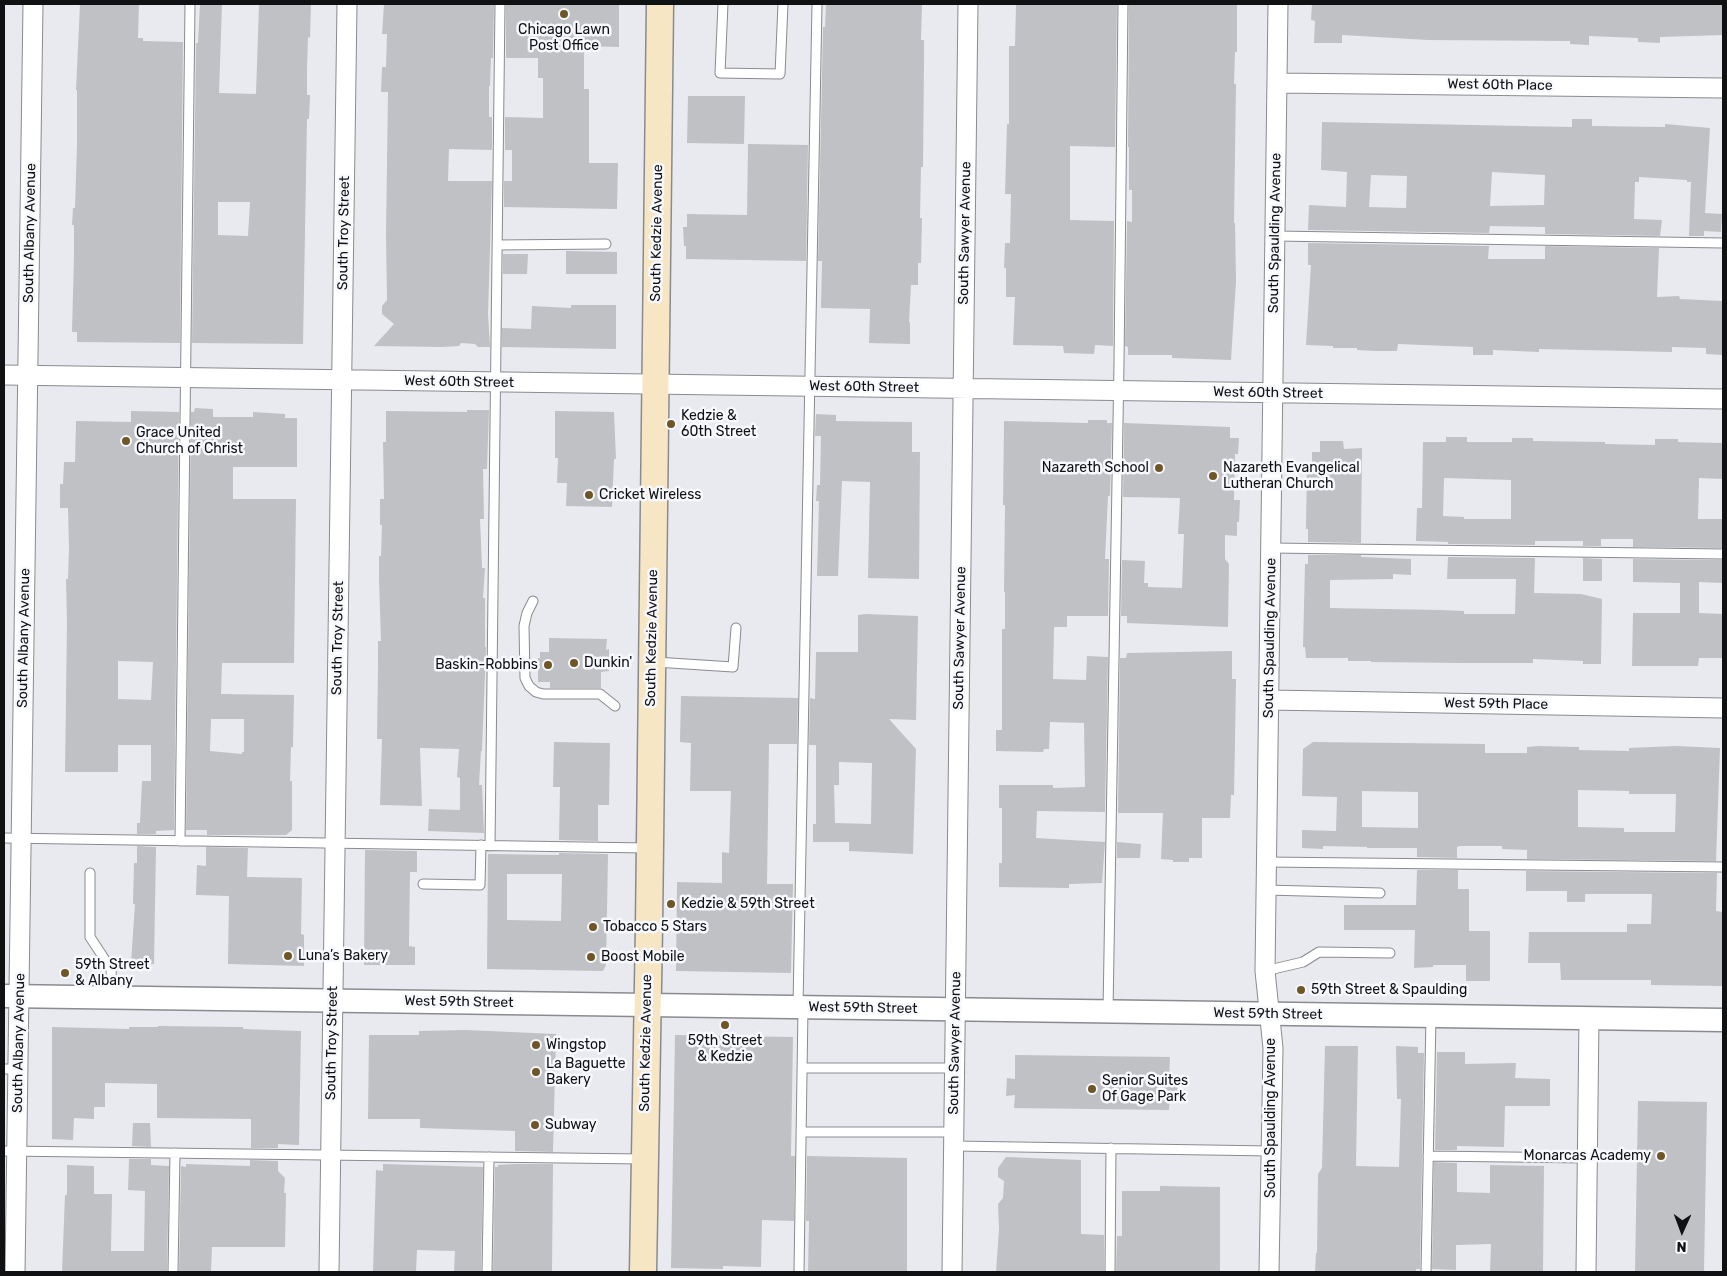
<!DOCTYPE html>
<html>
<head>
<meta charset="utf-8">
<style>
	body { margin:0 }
	#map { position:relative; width:1727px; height:1276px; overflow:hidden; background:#e9eaef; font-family:Rubik,sans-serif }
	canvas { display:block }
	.frame { position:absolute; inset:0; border:5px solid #101112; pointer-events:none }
	.north { position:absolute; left:1657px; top:1206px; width:50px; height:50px; -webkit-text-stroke:4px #f6f8fd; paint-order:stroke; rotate:182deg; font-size:14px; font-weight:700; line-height:20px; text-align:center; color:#101112 }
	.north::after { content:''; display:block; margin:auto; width:18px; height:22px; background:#101112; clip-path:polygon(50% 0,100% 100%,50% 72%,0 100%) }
</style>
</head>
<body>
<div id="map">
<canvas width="1727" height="1276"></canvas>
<div class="frame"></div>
<div class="north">N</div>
</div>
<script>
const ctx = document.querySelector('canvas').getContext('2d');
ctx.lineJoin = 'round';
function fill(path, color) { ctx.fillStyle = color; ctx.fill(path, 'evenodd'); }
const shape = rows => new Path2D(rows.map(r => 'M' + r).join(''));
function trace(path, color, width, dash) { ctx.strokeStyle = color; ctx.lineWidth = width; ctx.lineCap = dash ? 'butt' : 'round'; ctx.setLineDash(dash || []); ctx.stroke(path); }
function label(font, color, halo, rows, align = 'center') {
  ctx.font = font + ' Rubik,sans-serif'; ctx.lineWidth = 5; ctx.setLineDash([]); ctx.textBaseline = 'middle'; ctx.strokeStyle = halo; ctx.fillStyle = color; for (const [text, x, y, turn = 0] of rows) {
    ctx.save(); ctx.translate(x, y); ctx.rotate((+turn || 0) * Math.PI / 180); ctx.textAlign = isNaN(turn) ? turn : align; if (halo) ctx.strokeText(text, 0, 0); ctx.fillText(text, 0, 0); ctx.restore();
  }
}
fill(shape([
	[80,4,139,4,138,38,143,38,143,41,183,42,180,343,77,342,77,332,72,332,74,255,74,225,72,225,73,208,75,208,77,145,77,90,76,90],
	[200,4,222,4,219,93,256,94,259,4,311,4,310,38,308,37,307,69,307,95,310,95,309,119,307,119,303,344,192,343,196,43,198,43],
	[218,202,250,202,248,236,218,235],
	[384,4,494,4,493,58,491,58,490,86,489,86,489,117,492,117,492,150,449,149,448,181,492,181,488,314,490,347,478,347,475,344,461,343,459,346,442,347,374,346,394,324,382,314,382,306,387,300,386,235,388,92,381,92,382,67,386,67,387,34,382,34],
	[506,4,619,4,619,47,584,46,584,89,589,89,589,163,618,163,617,209,504,207,504,181,512,181,512,150,505,150,505,117,543,118,543,78,538,78,538,58,506,58],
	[868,4,922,4,921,40,924,40,924,58,923,167,921,167,920,218,922,218,921,263,918,263,918,285,911,285,909,322,910,322,910,344,869,343,870,309,821,308,822,261,818,261,823,27,825,27,826,5,868,5],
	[1016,4,1117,4,1115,147,1070,146,1070,220,1114,221,1113,346,1095,345,1094,354,1064,353,1063,346,1013,345,1015,297,1006,297,1006,268,1004,268,1005,243,1010,243,1011,194,1005,194,1007,124,1009,124,1009,46,1015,46],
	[1129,4,1237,4,1237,52,1235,52,1234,84,1236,84,1234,223,1235,223,1236,281,1231,360,1172,358,1172,355,1128,355,1128,347,1125,346,1127,221,1132,222,1132,190,1129,190,1129,147,1128,147],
	[1312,4,1723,4,1723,35,1660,37,1660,43,1638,42,1638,38,1589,36,1589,45,1570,44,1570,41,1428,40,1342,35,1342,43,1314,43,1315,21,1311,20],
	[688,96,745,96,744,144,687,143],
	[1572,119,1592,119,1592,126,1665,127,1665,124,1710,128,1705,213,1722,214,1721,232,1704,231,1704,236,1689,236,1691,182,1687,182,1687,180,1639,177,1639,182,1635,182,1634,219,1662,220,1660,236,1545,234,1545,227,1490,226,1489,233,1308,230,1309,205,1346,207,1347,172,1321,170,1322,122,1572,127],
	[1492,172,1545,175,1544,205,1490,206],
	[1371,175,1407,176,1406,208,1369,207],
	[748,144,808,145,806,261,686,259,686,246,684,246,683,227,687,227,687,214,747,215],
	[1308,243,1489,246,1488,259,1545,259,1545,246,1659,248,1657,297,1679,296,1680,299,1723,301,1723,355,1706,354,1706,348,1672,347,1672,352,1539,349,1539,352,1493,350,1493,355,1473,355,1473,347,1398,344,1397,351,1375,351,1357,350,1357,348,1333,348,1333,346,1306,345,1311,265,1308,265],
	[566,251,617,252,617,274,566,274],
	[503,254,528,254,527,274,503,274],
	[571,305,616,305,616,349,502,347,502,328,531,329,532,306,571,308],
	[195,408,213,409,213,417,253,417,253,412,285,414,285,418,297,418,297,467,233,467,233,499,296,499,294,663,222,663,221,694,294,695,293,747,291,747,290,781,292,781,292,830,286,835,207,835,207,830,186,830,191,412,194,412],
	[211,719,244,719,244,752,242,752,242,754,210,751],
	[467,410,489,410,487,469,483,469,484,519,480,519,482,568,485,568,483,598,485,598,485,647,486,647,482,751,481,751,479,785,482,785,484,833,428,831,429,809,460,810,460,778,457,777,459,749,420,748,422,806,380,805,382,739,377,739,378,665,378,641,381,641,379,579,379,556,381,556,382,525,380,525,380,499,384,499,383,442,386,442,386,411,467,412],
	[131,411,179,412,174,830,156,831,156,834,137,834,137,823,140,823,142,781,151,781,151,745,118,745,118,772,65,772,67,622,66,579,68,579,69,548,68,508,60,508,60,484,63,484,64,462,75,462,76,421,131,422],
	[118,661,153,662,151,700,118,699],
	[555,411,614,412,616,459,614,459,612,507,566,506,567,483,557,483,558,458,555,458],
	[816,414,836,415,836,421,912,422,912,452,920,452,919,579,868,578,870,482,842,481,838,576,817,576,819,501,816,501,817,485,820,485,821,436,815,436],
	[1088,420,1107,420,1107,423,1112,423,1110,496,1108,496,1105,559,1109,559,1108,616,1067,616,1067,627,1054,627,1053,679,1086,680,1087,656,1108,657,1105,812,1037,811,1036,838,1105,842,1102,883,1069,884,1069,888,999,887,999,863,1002,863,1002,808,999,808,999,785,1053,785,1053,788,1085,787,1084,723,1050,722,1049,749,1044,749,1043,752,996,751,996,730,1002,730,1002,629,1005,629,1005,592,1004,592,1005,505,1003,505,1004,421,1088,423],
	[1124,423,1230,427,1230,438,1239,438,1238,454,1235,454,1234,500,1240,500,1239,522,1237,522,1237,536,1225,535,1225,559,1229,564,1228,627,1127,623,1127,616,1121,616,1122,560,1145,561,1144,583,1148,583,1148,587,1182,588,1184,534,1178,534,1180,498,1123,497],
	[1446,437,1467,437,1467,442,1512,442,1512,438,1533,438,1533,441,1605,442,1605,444,1655,445,1655,439,1678,439,1678,442,1723,443,1722,479,1699,478,1698,519,1722,519,1722,548,1633,547,1633,539,1601,539,1601,546,1583,546,1583,541,1535,541,1535,545,1448,544,1448,542,1416,541,1417,508,1422,508,1423,442,1446,442],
	[1444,478,1511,480,1511,519,1464,519,1464,517,1443,516],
	[1320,441,1343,441,1344,449,1362,448,1361,543,1308,542,1308,529,1306,529,1307,464,1312,464,1312,452,1320,452],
	[1308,555,1361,555,1361,557,1411,559,1411,575,1393,574,1393,579,1330,580,1330,608,1441,610,1464,611,1464,614,1515,614,1516,579,1447,579,1448,557,1535,558,1534,593,1581,594,1602,599,1601,664,1583,664,1583,661,1533,659,1533,663,1463,663,1371,662,1371,661,1348,661,1348,658,1306,658,1305,647,1303,647,1305,564,1308,564],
	[1583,558,1602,559,1602,581,1583,581],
	[1633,559,1722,560,1723,583,1699,582,1699,613,1723,614,1723,658,1699,658,1698,666,1632,666,1633,613,1680,613,1680,583,1633,582],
	[866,614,918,616,916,720,889,719,916,749,913,854,849,851,849,842,813,842,813,824,816,824,816,745,809,745,810,698,815,699,816,652,858,652,858,615],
	[839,762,872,763,871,824,835,823,834,785,839,785],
	[549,638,607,639,606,650,609,649,609,671,601,672,601,688,550,688,550,682,538,682,538,658,540,658,540,652,549,652],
	[1232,651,1232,679,1236,679,1235,740,1234,795,1231,795,1230,818,1202,818,1202,858,1189,858,1189,862,1173,862,1173,860,1161,859,1163,813,1118,813,1120,658,1126,658,1127,653],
	[681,696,798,698,797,744,769,744,767,884,793,884,791,973,676,971,677,882,722,883,722,852,729,853,731,791,690,791,691,743,680,742],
	[554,742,610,743,609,805,598,805,598,841,559,840,560,787,553,787],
	[1313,742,1485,744,1485,753,1527,753,1527,747,1539,746,1579,747,1579,750,1629,751,1629,748,1676,746,1720,748,1716,861,1527,859,1527,850,1502,849,1502,846,1460,846,1457,847,1457,858,1417,857,1417,848,1367,848,1367,847,1323,846,1323,849,1302,848,1302,830,1336,831,1337,797,1302,796,1303,749],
	[1578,790,1629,791,1629,794,1676,794,1675,832,1624,832,1624,828,1578,827],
	[1362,791,1418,792,1418,828,1362,827],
	[1117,842,1141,844,1140,858,1117,858],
	[137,846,156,847,154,964,131,963,135,904,133,904,134,863,137,863],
	[206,847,248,848,247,877,302,878,301,934,304,935,304,966,228,964,229,896,196,895,197,865,206,866],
	[365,850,417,851,417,872,410,872,409,946,415,947,415,965,364,965],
	[559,853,608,854,606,965,603,971,487,969,488,854,559,855],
	[507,874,562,874,561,921,507,920],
	[1417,870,1458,870,1458,889,1469,889,1469,931,1490,931,1490,981,1466,981,1466,965,1433,965,1433,967,1414,968,1415,930,1344,930,1344,905,1416,905],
	[1526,871,1717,873,1716,911,1723,912,1722,986,1651,985,1651,980,1561,980,1560,963,1528,963,1529,932,1627,932,1627,924,1651,924,1652,894,1585,894,1585,902,1567,902,1567,891,1526,891],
	[158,1026,243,1027,243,1029,301,1031,299,1145,278,1144,278,1148,251,1148,251,1119,157,1118,157,1084,105,1083,105,1107,94,1107,94,1119,74,1118,73,1140,52,1139,52,1027,129,1029,129,1027,158,1027],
	[466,1030,556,1034,553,1152,515,1151,515,1131,420,1128,420,1119,368,1119,369,1035,419,1035,419,1031],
	[675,1035,793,1037,791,1156,795,1156,794,1221,762,1220,761,1267,723,1266,723,1269,671,1268],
	[1325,1046,1358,1046,1356,1166,1399,1167,1401,1099,1397,1099,1396,1046,1418,1047,1418,1053,1424,1053,1420,1269,1416,1269,1416,1272,1315,1272,1316,1253,1317,1253,1318,1174,1322,1168],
	[1437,1052,1465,1052,1465,1064,1516,1063,1515,1078,1550,1079,1550,1106,1505,1106,1504,1147,1457,1146,1457,1150,1435,1150],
	[1015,1055,1170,1057,1169,1081,1178,1082,1177,1098,1170,1098,1169,1110,1014,1108,1015,1095,1006,1096,1007,1078,1015,1079],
	[1638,1101,1707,1102,1704,1272,1635,1272],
	[133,1123,150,1123,151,1147,132,1146],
	[807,1156,907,1158,907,1272,808,1272,809,1221,806,1221],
	[1006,1157,1081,1160,1081,1234,1104,1235,1104,1272,996,1272,999,1229,998,1204,1003,1198,1004,1181,998,1177,998,1168],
	[129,1159,151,1159,151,1165,169,1166,167,1272,62,1272,65,1195,67,1195,67,1165,94,1166,94,1194,112,1194,111,1251,144,1251,145,1191,128,1190],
	[250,1160,278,1161,278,1171,285,1178,284,1193,286,1193,285,1247,212,1247,211,1272,179,1272,181,1166,186,1167,186,1164,250,1166],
	[1434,1162,1457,1163,1457,1192,1490,1193,1490,1165,1544,1166,1543,1272,1490,1272,1491,1244,1456,1245,1456,1270,1432,1269],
	[383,1164,483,1167,481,1272,454,1272,455,1251,417,1250,416,1272,373,1272,376,1170,383,1171],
	[515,1164,553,1164,552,1272,493,1272,495,1167,498,1167,498,1165],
	[1160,1186,1220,1187,1220,1272,1116,1272,1117,1236,1122,1236,1122,1191,1160,1191]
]), '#bfc1c5');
const service = shape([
	[723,4,720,73,780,74,783,4],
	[1275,236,1723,243],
	[497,245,606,244],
	[1271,548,1723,554],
	[533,601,527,613,524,626,525,678,529,686,536,692,543,694,600,694,615,706],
	[655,662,733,667,736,628],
	[4,838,647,848],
	[180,841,190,4],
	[490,846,500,4],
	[1266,862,1723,867],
	[90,873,90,937,111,969,112,997],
	[423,884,480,885,481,845],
	[1266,890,1380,893],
	[1265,971,1303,962,1319,952,1390,953],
	[798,1006,817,4],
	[1108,1011,1119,363,1123,4],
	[802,1068,955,1068],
	[4,1069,18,1069],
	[801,1132,954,1132],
	[954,1146,1271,1151],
	[4,1151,643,1159],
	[1428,1156,1587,1158],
	[173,1272,175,1153],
	[487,1272,489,1157],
	[799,1272,803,1008],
	[1110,1272,1111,1148],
	[1426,1272,1431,1016]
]);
const minor = shape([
	[1277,83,1723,88],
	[4,375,1723,399],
	[1269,700,1723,708],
	[15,1272,33,4],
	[329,1272,347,4],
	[952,1272,968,4],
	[1269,1272,1273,1048,1265,971,1278,4],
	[1586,1272,1589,1018]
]);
const tertiary = shape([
	[4,996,1723,1020]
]);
const secondary = shape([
	[643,1272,649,927,660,4]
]);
trace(service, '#898b90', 11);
trace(minor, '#898b90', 21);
trace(tertiary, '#898b90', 25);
trace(secondary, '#898b90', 29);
trace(service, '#fff', 9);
trace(minor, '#fff', 19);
trace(tertiary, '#fff', 22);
trace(secondary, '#f6e6c4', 26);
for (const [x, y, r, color] of [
	[564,14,5,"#6f5627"],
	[671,424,5,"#6f5627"],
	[126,441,5,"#6f5627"],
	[1159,468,5,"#6f5627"],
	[1213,476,5,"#6f5627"],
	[589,495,5,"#6f5627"],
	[574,663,5,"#6f5627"],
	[548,665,5,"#6f5627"],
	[671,904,5,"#6f5627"],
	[593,927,5,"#6f5627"],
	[288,956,5,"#6f5627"],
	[591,957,5,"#6f5627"],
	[65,973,5,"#6f5627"],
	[1301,990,5,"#6f5627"],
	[725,1025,5,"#6f5627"],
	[536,1045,5,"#6f5627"],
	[536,1072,5,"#6f5627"],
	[1092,1089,5,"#6f5627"],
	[535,1125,5,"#6f5627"],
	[1661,1156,5,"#6f5627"]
]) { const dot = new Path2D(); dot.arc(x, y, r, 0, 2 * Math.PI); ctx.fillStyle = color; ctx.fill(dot); trace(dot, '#f6f8fd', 2); }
label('14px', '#101112', '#f6f8fd', [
	["Chicago Lawn",564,30,"center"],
	["Post Office",564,46,"center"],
	["Kedzie &",681,416],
	["60th Street",681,432],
	["Grace United",136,433],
	["Church of Christ",136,449],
	["Nazareth School",1149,468,"right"],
	["Nazareth Evangelical",1223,468],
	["Lutheran Church",1223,484],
	["Cricket Wireless",599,495],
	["Dunkin'",584,663],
	["Baskin-Robbins",538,665,"right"],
	["Kedzie & 59th Street",681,904],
	["Tobacco 5 Stars",603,927],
	["Luna’s Bakery",298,956],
	["Boost Mobile",601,957],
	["59th Street",75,965],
	["& Albany",75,981],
	["59th Street & Spaulding",1311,990],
	["59th Street",725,1041,"center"],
	["& Kedzie",725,1057,"center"],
	["Wingstop",546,1045],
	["La Baguette",546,1064],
	["Bakery",546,1080],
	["Senior Suites",1102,1081],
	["Of Gage Park",1102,1097],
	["Subway",545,1125],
	["Monarcas Academy",1651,1156,"right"]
], 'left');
label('14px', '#101112', '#f6f8fd', [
	["West 60th Place",1500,85,1],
	["South Albany Avenue",30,233,-89],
	["South Troy Street",344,233,-89],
	["South Kedzie Avenue",657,233,-89],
	["South Sawyer Avenue",965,233,-89],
	["South Spaulding Avenue",1275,233,-89],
	["West 60th Street",459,382,1],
	["West 60th Street",864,387,1],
	["West 60th Street",1268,393,1],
	["South Albany Avenue",24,638,-89],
	["South Troy Street",338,638,-89],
	["South Kedzie Avenue",652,638,-89],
	["South Sawyer Avenue",960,638,-89],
	["South Spaulding Avenue",1270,638,-89],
	["West 59th Place",1496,704,1],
	["West 59th Street",459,1002,1],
	["West 59th Street",863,1008,1],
	["West 59th Street",1268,1014,1],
	["South Albany Avenue",19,1043,-89],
	["South Troy Street",332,1043,-89],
	["South Kedzie Avenue",646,1043,-89],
	["South Sawyer Avenue",955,1043,-89],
	["South Spaulding Avenue",1271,1118,-90]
]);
</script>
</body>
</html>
